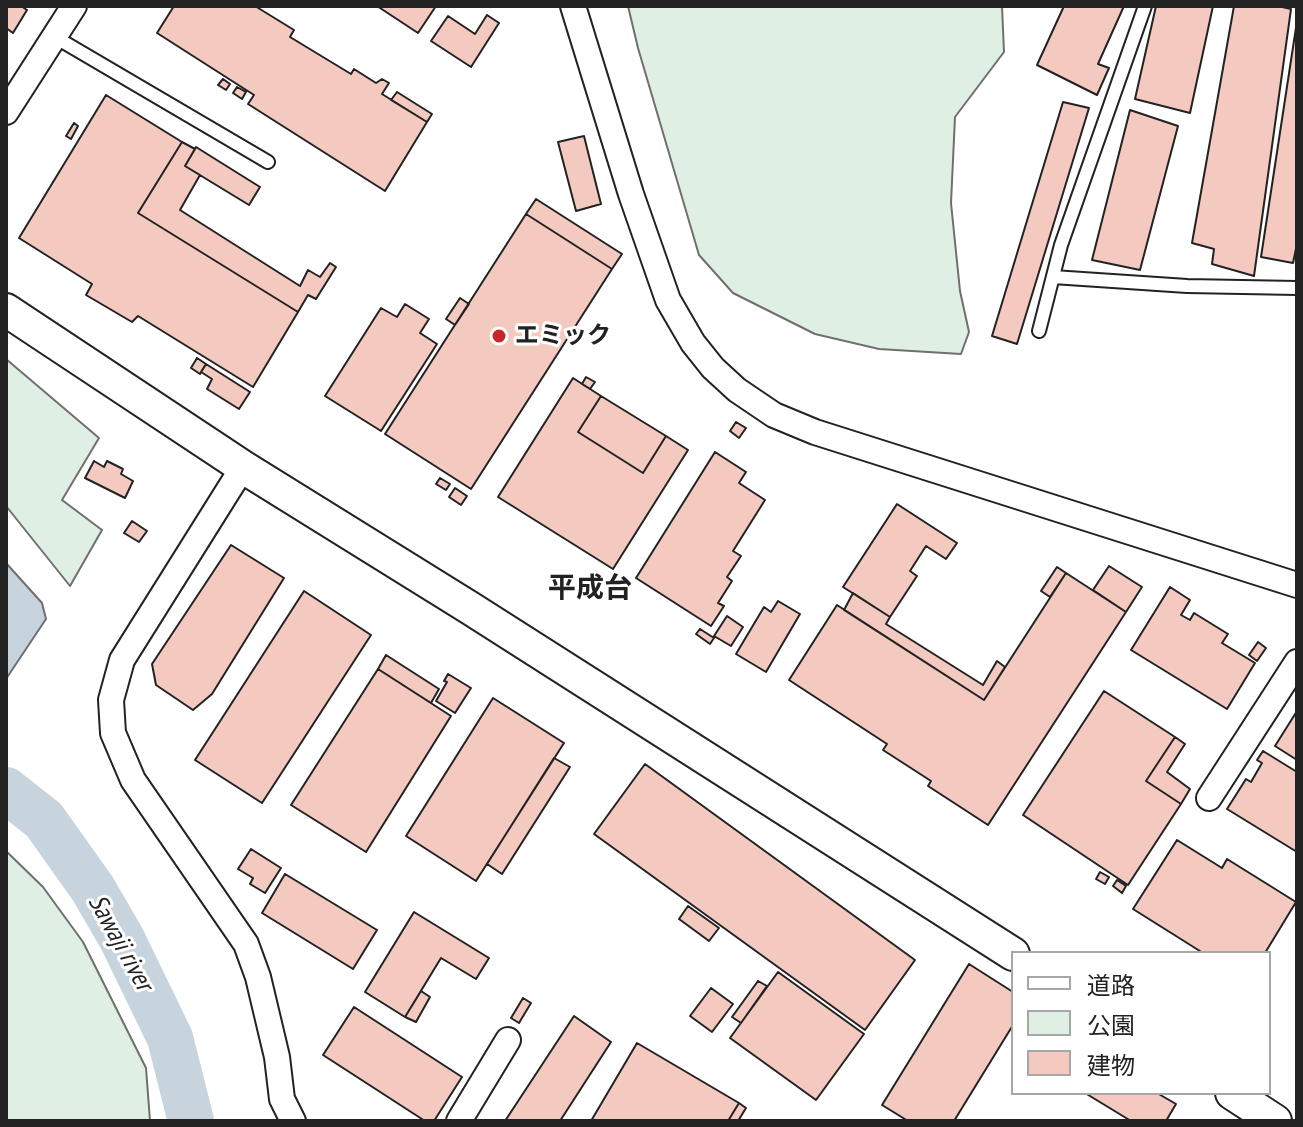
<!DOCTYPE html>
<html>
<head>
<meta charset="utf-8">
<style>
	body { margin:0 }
	#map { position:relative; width:1303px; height:1127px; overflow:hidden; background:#fff; font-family:"PT Sans Narrow","Noto Sans JP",sans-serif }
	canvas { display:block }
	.frame { position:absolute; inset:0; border:8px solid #222; pointer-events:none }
	.legend { position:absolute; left:1011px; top:951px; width:260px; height:144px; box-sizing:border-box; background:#fff; border:2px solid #a7a7a7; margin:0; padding:10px 14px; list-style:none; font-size:24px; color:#222 }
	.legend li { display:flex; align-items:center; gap:16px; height:40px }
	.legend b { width:40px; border:2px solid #a7a7a7 }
</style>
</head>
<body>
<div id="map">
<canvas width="1303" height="1127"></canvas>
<div class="frame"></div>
<ul class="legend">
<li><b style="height:10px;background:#fff"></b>道路</li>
<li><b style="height:22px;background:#e0efe3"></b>公園</li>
<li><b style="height:22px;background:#f3c9c0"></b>建物</li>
</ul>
</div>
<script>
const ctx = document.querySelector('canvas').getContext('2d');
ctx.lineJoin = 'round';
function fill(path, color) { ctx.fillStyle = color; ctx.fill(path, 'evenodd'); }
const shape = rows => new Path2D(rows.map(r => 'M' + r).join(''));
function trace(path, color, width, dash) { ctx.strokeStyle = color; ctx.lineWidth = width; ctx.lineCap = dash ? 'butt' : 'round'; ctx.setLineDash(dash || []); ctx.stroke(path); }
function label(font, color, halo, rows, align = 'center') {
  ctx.font = font + ' "PT Sans Narrow","Noto Sans JP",sans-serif'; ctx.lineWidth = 6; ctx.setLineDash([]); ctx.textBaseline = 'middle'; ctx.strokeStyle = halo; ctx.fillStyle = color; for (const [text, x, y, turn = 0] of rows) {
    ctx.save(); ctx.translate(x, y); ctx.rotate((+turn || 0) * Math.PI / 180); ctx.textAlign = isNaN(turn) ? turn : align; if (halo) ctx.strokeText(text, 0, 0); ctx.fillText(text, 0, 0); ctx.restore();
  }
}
const green = shape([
	[628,6,1002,6,1004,52,955,117,951,203,960,291,969,332,961,354,879,349,815,334,733,293,699,255,638,48,628,6],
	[6,359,99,438,62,500,102,530,70,586,6,506,6,359],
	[6,851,43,887,83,942,146,1068,150,1121,6,1121,6,851]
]);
fill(green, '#e0efe3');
trace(green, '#6f6f6f', 2);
const water = shape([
	[6,563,42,603,46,619,6,679,6,563]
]);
fill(water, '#c7d3dd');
trace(water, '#6f6f6f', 2);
trace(shape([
	[6,790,44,820,93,889,122,939,170,1038,191,1121]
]), '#c7d3dd', 46);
const building = shape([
	[6,6,21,6,27,10,13,33,6,28,6,6],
	[174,6,255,6,294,30,290,37,351,74,354,69,376,83,382,79,389,83,382,94,427,122,385,191,248,104,254,95,157,33,174,6],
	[377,6,436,6,418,33,377,6],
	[1064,6,1124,6,1098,64,1109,68,1097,95,1037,65,1064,6],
	[1156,6,1213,6,1190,113,1135,99,1156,6],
	[1234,6,1278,6,1291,9,1254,276,1212,264,1214,249,1192,243,1234,6],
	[487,15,499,23,471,67,431,41,448,16,475,34,487,15],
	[1297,21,1297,244,1293,263,1261,257,1297,21],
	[223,79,230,84,226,90,218,85,223,79],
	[237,87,246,92,242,99,233,93,237,87],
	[397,92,432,114,427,122,391,100,397,92],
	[106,95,182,142,138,213,298,312,253,387,138,316,132,322,86,295,92,284,19,238,106,95],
	[1063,102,1089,108,1017,344,992,336,1063,102],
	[1130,110,1178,126,1140,270,1092,260,1130,110],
	[74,123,78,126,71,139,66,136,74,123],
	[584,136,601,204,576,211,558,142,584,136],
	[182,142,195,149,185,166,200,175,180,210,300,286,308,270,320,277,330,263,336,267,316,299,308,295,298,312,138,213,182,142],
	[196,147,260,187,249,205,185,166,196,147],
	[536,199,622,254,612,269,526,214,536,199],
	[526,214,612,269,471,489,385,434,526,214],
	[460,298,469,304,455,325,446,319,460,298],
	[405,304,429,319,420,333,437,344,381,431,325,396,381,308,397,317,405,304],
	[197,358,206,364,200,374,191,368,197,358],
	[206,364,250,392,239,409,207,389,212,379,201,372,206,364],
	[586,377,595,382,590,389,582,384,586,377],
	[573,378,601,396,578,432,643,473,666,436,688,450,613,569,498,497,573,378],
	[601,396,666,436,643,473,578,432,601,396],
	[736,422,746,428,739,438,730,431,736,422],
	[715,452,746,472,739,483,765,500,733,551,741,556,727,577,732,581,718,603,724,606,711,626,636,578,715,452],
	[94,461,104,467,107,461,123,469,121,474,133,481,125,498,85,478,94,461],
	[440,478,450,484,446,490,436,484,440,478],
	[455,488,467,496,461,505,449,497,455,488],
	[897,504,957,543,946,559,926,546,910,571,917,576,890,617,843,587,897,504],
	[132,521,147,531,139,542,124,533,132,521],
	[231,545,284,578,212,694,193,710,156,685,152,664,231,545],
	[1109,566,1142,587,1126,612,1093,590,1109,566],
	[1057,567,1066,573,1050,597,1041,591,1057,567],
	[1066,573,1126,612,988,825,928,786,931,781,883,750,887,744,789,680,837,605,984,700,1066,573],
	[1170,587,1190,600,1181,615,1190,620,1194,613,1228,634,1222,643,1255,663,1227,709,1131,650,1170,587],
	[304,591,371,635,262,803,195,760,304,591],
	[853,593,890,617,886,624,983,685,997,661,1005,667,984,700,844,610,853,593],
	[778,601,800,614,766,672,736,654,764,607,771,612,778,601],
	[727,616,743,627,731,646,714,636,727,616],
	[700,629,714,638,710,644,696,634,700,629],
	[1258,642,1266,648,1257,661,1249,655,1258,642],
	[386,655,439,689,431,703,378,669,386,655],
	[378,669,451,716,366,852,291,805,378,669],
	[448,674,471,688,455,713,436,701,447,682,444,681,448,674],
	[1104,691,1175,737,1146,781,1181,804,1128,885,1023,815,1104,691],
	[493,698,564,743,476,881,406,836,493,698],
	[1297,711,1297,760,1275,746,1297,711],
	[1175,737,1185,744,1167,772,1190,789,1181,804,1146,781,1175,737],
	[1263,751,1297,772,1297,852,1227,809,1246,779,1251,782,1262,763,1257,760,1263,751],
	[554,758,570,767,502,874,487,864,554,758],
	[645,764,915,960,865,1030,594,834,645,764],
	[1177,840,1222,868,1227,859,1296,902,1265,953,1203,953,1133,909,1177,840],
	[251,849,281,868,265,893,250,884,253,878,238,869,251,849],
	[1100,872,1109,877,1105,884,1096,879,1100,872],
	[285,874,377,930,353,969,262,913,285,874],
	[1117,880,1126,886,1122,893,1113,886,1117,880],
	[688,906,719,928,709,941,679,919,688,906],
	[414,912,489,958,476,979,441,958,405,1017,365,992,414,912],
	[969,964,1013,992,1013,1025,954,1121,908,1121,882,1105,969,964],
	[778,972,864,1034,816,1100,730,1038,778,972],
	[758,981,767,986,741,1023,732,1017,758,981],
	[711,988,733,1004,712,1032,690,1016,711,988],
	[421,991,430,997,416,1022,405,1017,421,991],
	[523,998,531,1003,519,1023,511,1018,523,998],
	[354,1007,462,1077,434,1121,425,1121,323,1055,354,1007],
	[574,1016,611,1042,560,1121,505,1121,574,1016],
	[637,1043,739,1103,728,1121,591,1121,637,1043],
	[1085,1093,1157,1093,1176,1104,1166,1121,1131,1121,1085,1093],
	[739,1103,746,1108,738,1121,728,1121,739,1103]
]);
fill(building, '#f3c9c0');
trace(building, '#222', 2);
const lane = shape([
	[55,37,268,162],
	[1053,277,1187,286,1297,288],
	[1039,331,1061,245,1145,6]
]);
const street = shape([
	[573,6,631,194,668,300,693,343,713,368,737,390,774,415,815,432,1297,585],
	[6,112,74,6],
	[243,467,122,660,111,700,113,733,133,780,246,944,258,977,277,1057,282,1099,293,1121],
	[1209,798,1297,662],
	[459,1121,508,1040]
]);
const secondary = shape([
	[6,310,243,467,470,608,1013,954],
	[1232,1093,1275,1121]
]);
trace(lane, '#222', 16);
trace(street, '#222', 28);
trace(secondary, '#222', 36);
trace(lane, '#fff', 12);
trace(street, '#fff', 24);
trace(secondary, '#fff', 32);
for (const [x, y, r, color] of [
	[499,336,8,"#c62828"]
]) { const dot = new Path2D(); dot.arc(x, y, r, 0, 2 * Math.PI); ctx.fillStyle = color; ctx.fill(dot); trace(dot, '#fff', 3); }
label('bold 24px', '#222', '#fff', [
	["エミック",515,336]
], 'left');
label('italic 26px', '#222', '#fff', [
	["Sawaji river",120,943,61]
]);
label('bold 28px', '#222', '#fff', [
	["平成台",590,589]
]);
</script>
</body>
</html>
